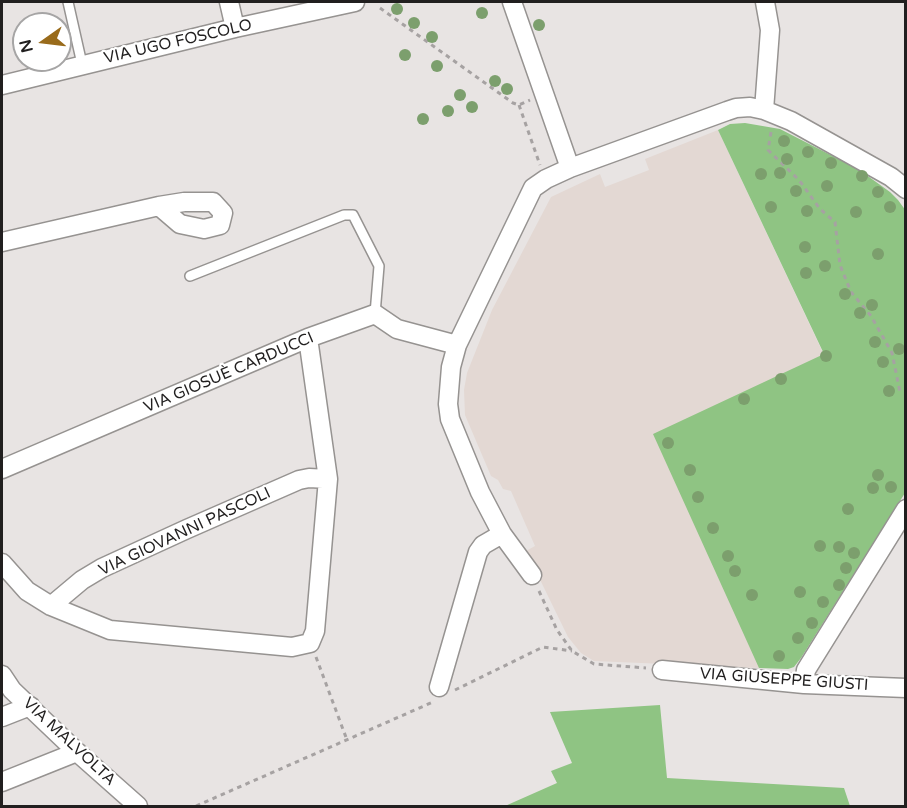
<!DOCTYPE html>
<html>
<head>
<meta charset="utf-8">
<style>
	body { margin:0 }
	#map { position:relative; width:907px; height:808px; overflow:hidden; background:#e8e4e3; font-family:"Varela Round",sans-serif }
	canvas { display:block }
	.frame { position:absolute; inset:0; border:3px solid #211f1f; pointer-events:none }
	.north { position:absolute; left:12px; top:12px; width:60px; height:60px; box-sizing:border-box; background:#fff; border:2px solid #a6a5a5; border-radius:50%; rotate:256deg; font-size:16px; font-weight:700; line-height:24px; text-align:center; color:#211f1f }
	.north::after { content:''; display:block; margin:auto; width:21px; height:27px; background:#996b1b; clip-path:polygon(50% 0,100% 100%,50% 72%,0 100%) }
</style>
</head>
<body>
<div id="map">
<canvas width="907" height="808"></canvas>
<div class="frame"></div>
<div class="north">N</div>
</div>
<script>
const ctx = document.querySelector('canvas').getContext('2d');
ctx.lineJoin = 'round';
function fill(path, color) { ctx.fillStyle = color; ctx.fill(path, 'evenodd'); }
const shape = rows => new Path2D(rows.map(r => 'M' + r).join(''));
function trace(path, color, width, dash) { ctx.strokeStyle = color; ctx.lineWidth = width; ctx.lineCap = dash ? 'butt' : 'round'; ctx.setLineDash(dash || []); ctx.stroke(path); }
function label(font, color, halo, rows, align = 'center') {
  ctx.font = font + ' "Varela Round",sans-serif'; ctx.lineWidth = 4.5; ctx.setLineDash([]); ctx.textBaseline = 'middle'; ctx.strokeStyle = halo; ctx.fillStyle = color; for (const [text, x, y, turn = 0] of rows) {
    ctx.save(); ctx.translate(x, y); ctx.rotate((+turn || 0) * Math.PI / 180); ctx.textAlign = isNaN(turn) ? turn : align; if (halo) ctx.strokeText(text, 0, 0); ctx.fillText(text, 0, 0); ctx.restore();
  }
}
fill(shape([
	[718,130,824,355,760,668,594,661,581,653,568,637,526,551,535,546,511,491,503,489,498,480,491,476,465,415,464,390,467,373,492,310,551,197,600,174,605,187,649,170,645,159]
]), '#e3d8d3');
fill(shape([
	[745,123,780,129,858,169,890,192,898,200,906,211,905,493,801,658,794,667,788,669,759,668,653,434,824,354,718,130,730,124],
	[660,705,667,778,844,788,850,806,505,806,557,783,551,771,572,763,550,712]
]), '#8fc483');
const lane = shape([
	[68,2,82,64],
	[190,276,344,215,353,215,379,266,375,314]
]);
const street = shape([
	[229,2,235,28],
	[512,2,570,168],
	[2,85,235,28,355,2],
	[764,110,770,30,765,2],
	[2,242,159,206,184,202,213,202,223,213,220,225,204,229,180,224,159,206],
	[2,469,308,338,375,314,397,329,457,345],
	[2,563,27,591,51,606,110,630,292,647,310,643,315,631,328,479,308,338],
	[532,575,502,534,480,492,450,419,448,404,451,367,457,345,533,188,546,179,570,168,727,111,736,108,750,107,764,110,791,121,891,177,906,189],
	[51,606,82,580,102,568,187,529,299,480,309,478,328,479],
	[662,670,804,684,906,688],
	[2,675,12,690,77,752,138,806],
	[804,684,806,670,906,509],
	[439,687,478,552,483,545,502,534],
	[2,717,30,706],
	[2,782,77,752]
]);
trace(lane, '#969391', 12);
trace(street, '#969391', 21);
trace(shape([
	[380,8,513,103,519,105,530,100],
	[519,105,540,165],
	[771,132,768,150,799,180,820,209,835,222,840,265,851,292,871,316,892,353,900,392],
	[539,591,557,630,572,651,594,664,646,668],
	[316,657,347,740],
	[455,690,543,647,572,651],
	[196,806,433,702]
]), '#a6a2a2', 3, [4.5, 4.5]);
trace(lane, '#fff', 9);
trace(street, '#fff', 18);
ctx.fillStyle = '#7c9f6d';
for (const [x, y] of [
	[397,9],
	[482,13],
	[414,23],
	[539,25],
	[432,37],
	[405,55],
	[437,66],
	[495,81],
	[507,89],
	[460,95],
	[472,107],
	[448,111],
	[423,119],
	[784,141],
	[808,152],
	[787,159],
	[831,163],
	[780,173],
	[761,174],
	[862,176],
	[827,186],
	[796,191],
	[878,192],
	[771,207],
	[890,207],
	[807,211],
	[856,212],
	[805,247],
	[878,254],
	[825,266],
	[806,273],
	[845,294],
	[872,305],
	[860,313],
	[875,342],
	[899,349],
	[826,356],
	[883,362],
	[781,379],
	[889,391],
	[744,399],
	[668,443],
	[690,470],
	[878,475],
	[891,487],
	[873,488],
	[698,497],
	[848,509],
	[713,528],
	[820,546],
	[839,547],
	[854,553],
	[728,556],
	[846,568],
	[735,571],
	[839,585],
	[800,592],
	[752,595],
	[823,602],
	[812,623],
	[798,638],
	[779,656]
]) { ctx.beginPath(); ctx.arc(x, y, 6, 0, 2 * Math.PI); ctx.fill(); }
label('16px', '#211f1f', '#fff', [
	["VIA UGO FOSCOLO",178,42,-13],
	["VIA GIOSUÈ CARDUCCI",229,373,-23],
	["VIA GIOVANNI PASCOLI",185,532,-25],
	["VIA GIUSEPPE GIUSTI",784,680,4],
	["VIA MALVOLTA",69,742,43]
]);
</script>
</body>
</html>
